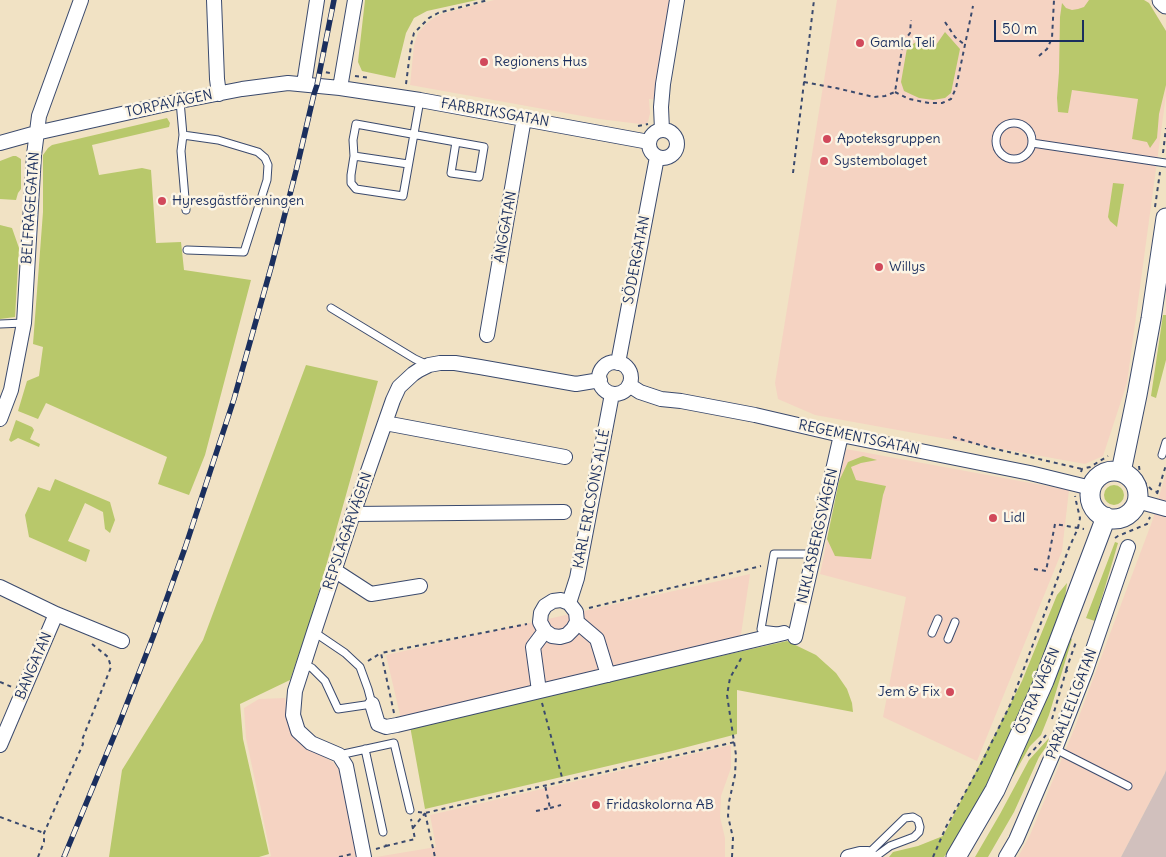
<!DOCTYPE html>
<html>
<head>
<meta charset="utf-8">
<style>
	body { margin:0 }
	#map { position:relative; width:1166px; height:857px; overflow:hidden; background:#f1e2c4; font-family:Delius,sans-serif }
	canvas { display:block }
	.scale { position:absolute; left:994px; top:20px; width:90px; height:22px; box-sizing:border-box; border:2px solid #1b2f5e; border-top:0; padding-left:6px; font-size:15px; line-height:18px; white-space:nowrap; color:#1b2f5e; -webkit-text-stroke:4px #fcf5e5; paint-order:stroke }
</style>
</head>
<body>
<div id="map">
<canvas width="1166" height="857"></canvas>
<div class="scale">50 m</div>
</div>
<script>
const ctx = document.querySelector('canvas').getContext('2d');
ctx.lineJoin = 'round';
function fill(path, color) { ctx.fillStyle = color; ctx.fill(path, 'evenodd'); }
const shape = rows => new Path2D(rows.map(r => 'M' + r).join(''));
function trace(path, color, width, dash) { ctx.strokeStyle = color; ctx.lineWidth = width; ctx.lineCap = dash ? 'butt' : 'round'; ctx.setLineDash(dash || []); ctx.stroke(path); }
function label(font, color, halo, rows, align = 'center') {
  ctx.font = font + ' Delius,sans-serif'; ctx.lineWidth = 5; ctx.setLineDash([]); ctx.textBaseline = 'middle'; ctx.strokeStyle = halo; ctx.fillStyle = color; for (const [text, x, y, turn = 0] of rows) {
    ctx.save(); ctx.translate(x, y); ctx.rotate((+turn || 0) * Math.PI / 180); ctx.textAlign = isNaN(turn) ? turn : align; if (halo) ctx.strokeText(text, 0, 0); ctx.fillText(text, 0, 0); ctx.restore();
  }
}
fill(shape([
	[494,0,674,0,659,100,649,99,650,113,648,122,645,124,640,124,599,119,410,85,414,45,418,33,425,25,432,19,441,14],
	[837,0,1144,0,1149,3,1166,31,1166,95,1127,383,1103,456,1085,464,815,415,778,399,775,383],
	[846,449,1069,490,1062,551,977,761,883,717,906,597,820,574],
	[1166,471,1166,770,1165,773,1121,857,1018,857,1030,835,1075,727,1153,519],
	[750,574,740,641,401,719,386,655],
	[285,698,288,717,312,750,333,762,341,773,359,857,267,857,271,856,246,738,244,708,259,699],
	[731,745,731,768,721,796,720,817,725,838,725,857,376,857,436,847,430,815]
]), '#f5d3c2');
fill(shape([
	[1166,770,1166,857,1121,857,1165,773]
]), '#d1c0bd');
fill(shape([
	[365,0,477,0,427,11,414,18,406,33,395,78,362,71,358,62],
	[1089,0,1144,0,1149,3,1166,31,1166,85,1159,114,1157,138,1150,148,1147,142,1132,139,1138,99,1072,90,1068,113,1058,112,1057,98,1059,72,1060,17,1062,3,1066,8,1072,10,1078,9,1084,7],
	[945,32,960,49,951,93,945,98,933,100,919,98,904,91,901,82,907,48,916,42,925,42,936,45],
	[167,118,170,123,169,127,92,145,99,175,142,168,151,170,156,243,181,242,184,270,251,280,205,455,189,495,158,484,167,457,46,403,38,419,18,411,27,381,39,376,43,347,33,344,43,212,43,155,48,148,52,145],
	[13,156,16,156,21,159,21,189,18,193,16,200,0,199,0,161],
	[1113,183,1124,184,1117,227,1110,221,1108,217],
	[0,225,12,228,19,248,15,317,0,319],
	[1163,315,1166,315,1166,360,1156,398,1151,396],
	[306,365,378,381,312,616,290,680,240,704,243,739,269,854,259,857,109,857,122,770,203,640],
	[16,420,32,427,34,430,30,439,40,444,39,447,18,438,11,442,9,440],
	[863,456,877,460,861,463,851,467,856,480,886,486,883,495,871,559,835,556,827,539,839,481,848,462],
	[55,479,110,502,115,520,110,533,105,529,103,512,85,503,68,541,90,550,86,562,29,537,25,515,38,487,50,491],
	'1104 495a10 10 0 1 1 20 0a10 10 0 1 1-20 0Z',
	[1115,542,1118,543,1095,621,1086,618],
	[1067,583,1064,605,1028,695,970,820,944,857,889,857,893,852,918,846,943,836,1022,681,1057,595],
	[1068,637,1072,639,1049,715,1041,735,1030,746,1013,776,1009,774],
	[787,641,816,655,836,673,847,689,852,703,853,712,737,690,737,734,672,751,425,809,410,726],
	[1049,738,1046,747,1039,757,1014,812,988,857,975,857,1000,814,1029,760]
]), '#b8c86b');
const lane = shape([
	[180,101,183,135,218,140,258,152,265,158,268,165,267,180,244,252,187,250],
	'996 141a18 18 0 1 1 36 0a18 18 0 1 1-36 0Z',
	[183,135,181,151,186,210],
	[1032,143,1166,163],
	[354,156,353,140,356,124,456,142,451,173,479,177,484,147,456,142],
	[408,164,354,156,351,175,351,183,356,189,403,196,420,100],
	[331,308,415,359,428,365],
	[0,324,24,323],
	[1162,455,1166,442],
	[777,631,761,629,774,554,814,554],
	[932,633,938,619],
	[948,639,955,622],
	[304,664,312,668,325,681,338,709,372,704,368,689,360,667,345,653,314,632],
	[365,749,383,832],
	[1055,749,1128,786],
	[339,755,394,743,410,810],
	[868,854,905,818,913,817,918,820,920,827,919,832,914,837,890,846,875,857]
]);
const street = shape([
	[214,0,217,79,219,94],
	[304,84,317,0],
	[340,88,355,0],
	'649 144a14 14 0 1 1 28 0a14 14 0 1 1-28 0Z',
	[662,130,661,107,663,84,677,0],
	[0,143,36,133,180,101,242,89,288,83,340,88,420,100,649,142],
	[487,335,524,118],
	'599 378a16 16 0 1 1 32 0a16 16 0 1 1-32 0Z',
	[618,363,657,157],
	[629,385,640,392,661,399,681,401,755,415,841,435,1030,473,1091,488],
	[0,419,11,390,24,323,34,155,39,116,81,0],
	[385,423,565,457],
	[1137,501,1166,509],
	[353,514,564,512],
	[334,570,371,594,420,586],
	[0,587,56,614,122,641],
	[569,603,577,578,612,394],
	[577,622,573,629,567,635,560,637,552,636,545,631,540,622,541,613,545,606,553,601,561,600,569,603,576,612,577,622,597,639,608,675],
	[795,637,841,435],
	[539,691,533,647,545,631],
	[372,704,378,724,386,727,397,725,784,633],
	[0,745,56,614],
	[364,857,346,766,339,755,311,743,298,731,293,715,295,691,314,632,353,514,393,400,399,387,413,374,419,370,429,365,440,363,455,363,480,367,576,384,600,380],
	[848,857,860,854,868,854,871,857],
	[1006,857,1016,840,1055,749,1086,670,1128,547]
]);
const secondary = shape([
	[1162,0,1166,4],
	'1090 495a24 24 0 1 1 48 0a24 24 0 1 1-48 0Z',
	[1121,472,1137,395,1151,319,1166,218],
	[956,857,995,790,1044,681,1106,517]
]);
trace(lane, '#3b4a6d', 9);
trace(street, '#3b4a6d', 16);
trace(secondary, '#3b4a6d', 21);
trace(shape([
	[945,22,955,37,965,45],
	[1039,56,1047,49,1052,38,1054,0],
	[318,71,330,73],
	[355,76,370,78],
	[804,82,836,88,874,97,885,96,895,92,903,43,910,33,911,20],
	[406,84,411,45,414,33,429,18,438,13,488,0],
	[895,92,909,99,929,103,942,103,951,99,956,88,973,6],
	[638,126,648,124],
	[1163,153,1166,128],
	[793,173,814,0],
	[1155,207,1160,172],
	[953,437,987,447,1082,469],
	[1139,466,1140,474,1146,484,1152,490,1157,492],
	[1081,472,1082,469,1090,467,1108,456],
	[1157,494,1166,465],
	[1115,538,1118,536,1147,524,1150,517],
	[1034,569,1046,571,1055,524,1084,529],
	[589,608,761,566],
	[368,661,381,653],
	[1066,670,1076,642],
	[0,682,12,687],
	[542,703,563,781],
	[394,713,381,653,527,624],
	[1052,719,1066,671,1071,670],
	[1028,756,1039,744,1046,735],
	[550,808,561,805],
	[536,811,550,808,545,785],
	[418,812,425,813,735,742],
	[425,813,435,857],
	[0,817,44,833],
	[413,828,425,813],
	[386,846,415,839,411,819],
	[376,849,386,846,385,841],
	[38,857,44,842,44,833,83,744,82,740,111,667,108,657,92,644],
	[339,857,352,854],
	[732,857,733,838,728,816,729,802,735,775,736,755,727,695,730,678,743,655],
	[933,857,946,827,982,762,1011,703,1069,548,1078,528,1080,518,1076,501,1075,496]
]), '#3b4a6d', 2, [4, 4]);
trace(lane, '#fff', 7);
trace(street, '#fff', 14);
trace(secondary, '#fff', 19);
const rail = shape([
	[64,857,119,724,153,637,185,548,234,399,272,264,296,171,314,94,317,85,334,0]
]);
trace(rail, '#1b2f5e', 5.5);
trace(rail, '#fcf5e5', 4, [11]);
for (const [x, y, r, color] of [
	[860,43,5,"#d1495b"],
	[484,62,5,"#d1495b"],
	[827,139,5,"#d1495b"],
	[824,161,5,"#d1495b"],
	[162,201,5,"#d1495b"],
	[879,267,5,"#d1495b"],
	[993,518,5,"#d1495b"],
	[950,692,5,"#d1495b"],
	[596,805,5,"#d1495b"]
]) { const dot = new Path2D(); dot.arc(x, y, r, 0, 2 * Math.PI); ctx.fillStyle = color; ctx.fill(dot); trace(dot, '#fcf5e5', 2); }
label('14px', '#1b2f5e', '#fcf5e5', [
	["Gamla Teli",870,43],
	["Regionens Hus",494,62],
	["Apoteksgruppen",837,139],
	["Systembolaget",834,161],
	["Hyresgästföreningen",172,201],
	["Willys",889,267],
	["Lidl",1003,518],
	["Jem & Fix",940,692,"right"],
	["Fridaskolorna AB",606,805]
], 'left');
label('14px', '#1b2f5e', '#fcf5e5', [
	["TORPAVÄGEN",169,104,-12],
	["FARBRIKSGATAN",495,113,10],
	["BELFRAGEGATAN",31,208,-86],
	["ÄNGGATAN",506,227,-80],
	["SÖDERGATAN",637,260,-79],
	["REGEMENTSGATAN",859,438,12],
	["KARL ERICSONS ALLÉ",592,499,-79],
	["REPSLAGARVÄGEN",348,531,-71],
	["NIKLASBERGSVÄGEN",818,536,-77],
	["BANGATAN",34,666,-67],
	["ÖSTRA VÄGEN",1038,691,-67],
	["PARALLELLGATAN",1072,704,-69]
]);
</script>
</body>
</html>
